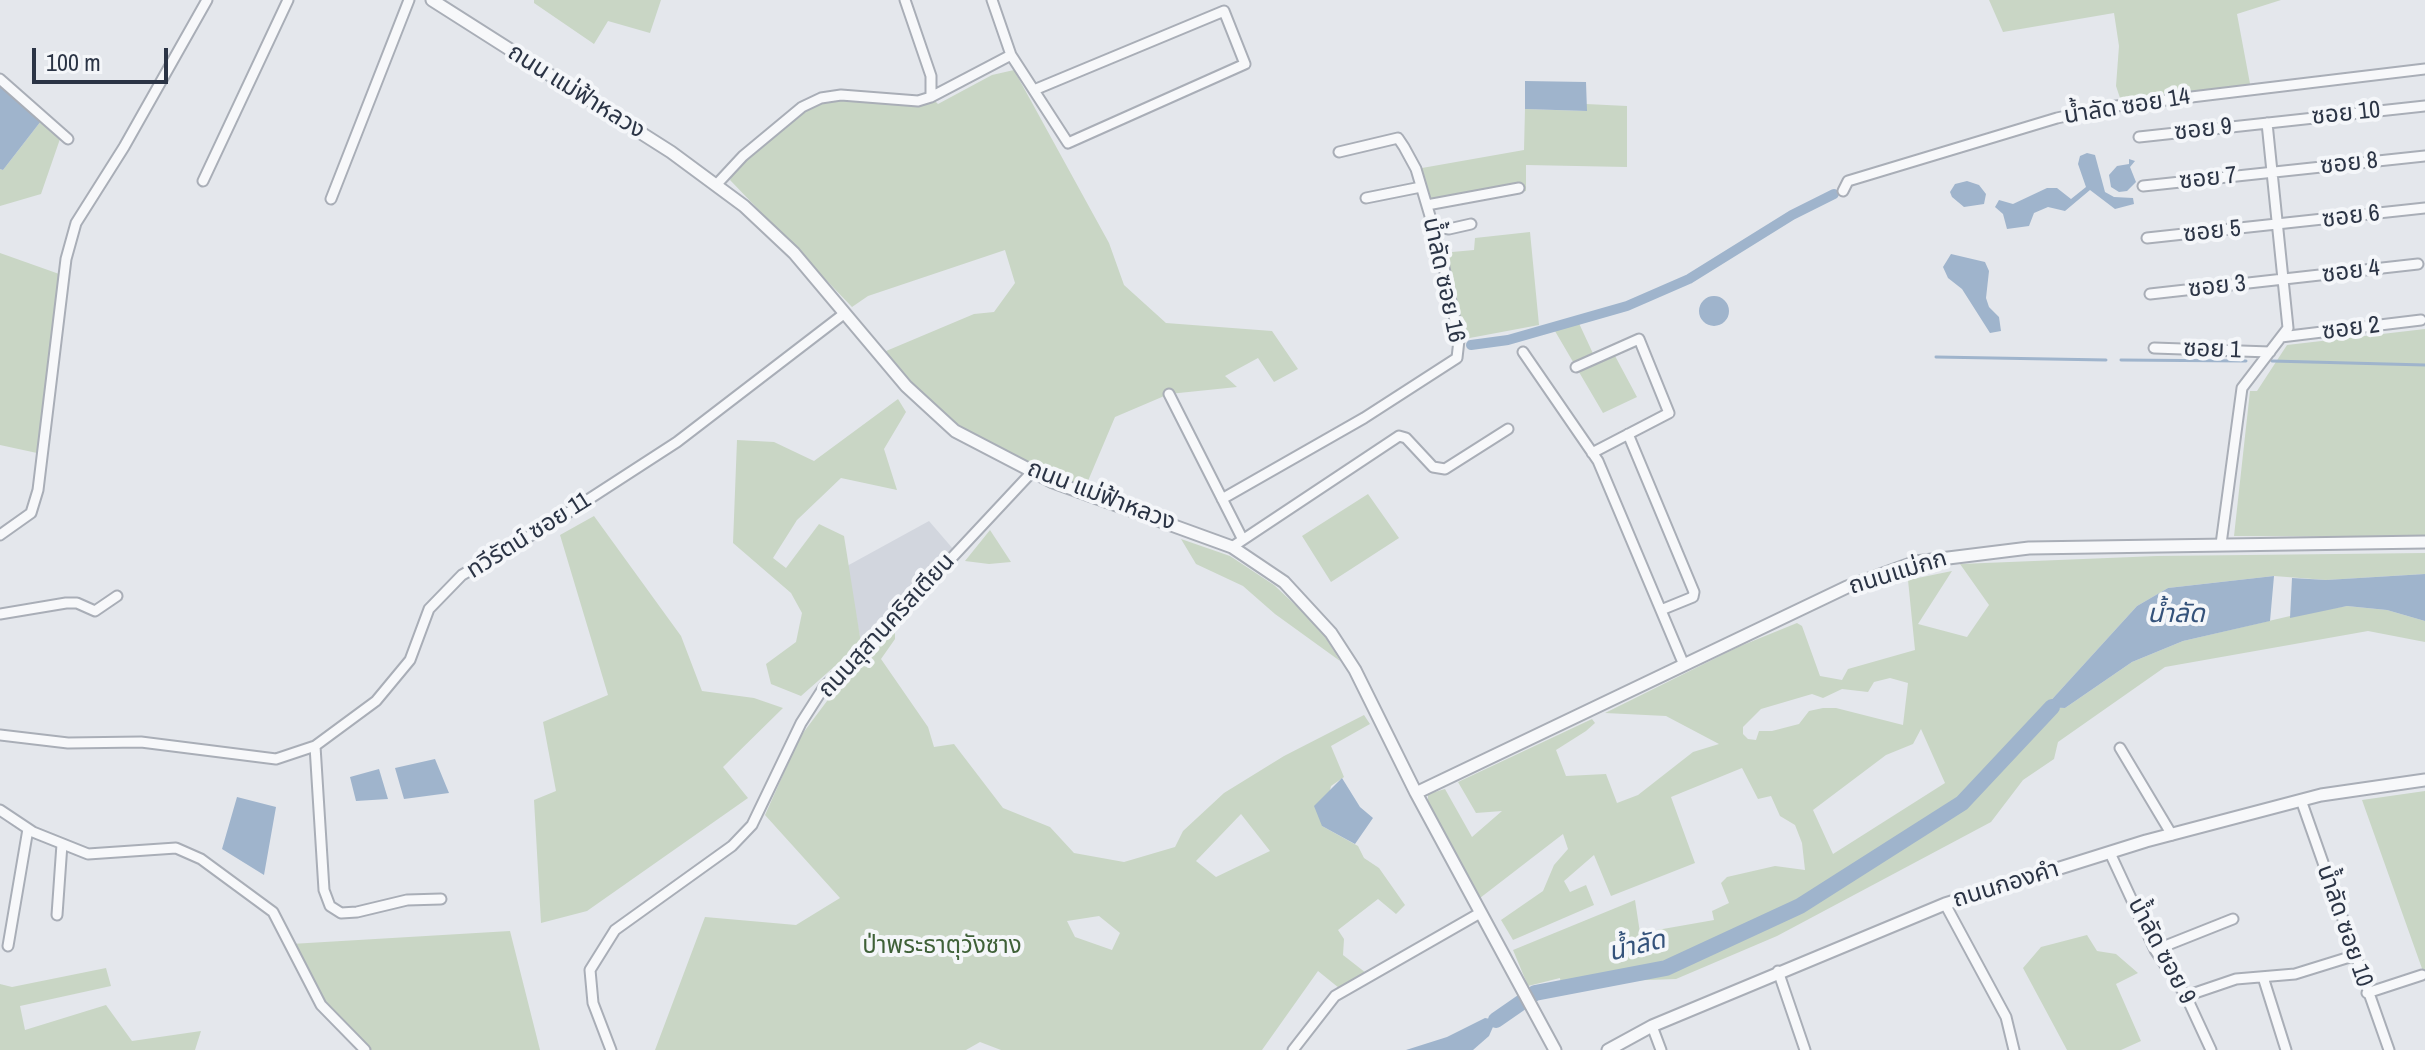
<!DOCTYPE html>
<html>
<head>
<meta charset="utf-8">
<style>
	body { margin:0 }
	#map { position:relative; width:2425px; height:1050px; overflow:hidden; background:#e4e7ec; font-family:"Archivo Narrow",sans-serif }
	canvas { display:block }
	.scale { position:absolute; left:32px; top:48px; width:136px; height:36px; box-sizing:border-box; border:4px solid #2b3445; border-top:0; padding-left:10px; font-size:24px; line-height:28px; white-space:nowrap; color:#2b3445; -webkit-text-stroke:6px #f4f6f9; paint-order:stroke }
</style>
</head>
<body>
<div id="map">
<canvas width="2425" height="1050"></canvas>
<div class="scale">100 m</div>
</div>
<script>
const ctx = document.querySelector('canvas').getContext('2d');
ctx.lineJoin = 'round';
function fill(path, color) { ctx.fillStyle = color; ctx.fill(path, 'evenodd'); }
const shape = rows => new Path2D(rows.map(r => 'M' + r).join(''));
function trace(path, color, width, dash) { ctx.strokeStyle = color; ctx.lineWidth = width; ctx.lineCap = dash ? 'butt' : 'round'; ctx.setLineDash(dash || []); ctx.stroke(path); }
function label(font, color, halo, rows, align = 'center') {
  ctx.font = font + ' "Archivo Narrow","Noto Sans Thai",sans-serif'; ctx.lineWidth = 8; ctx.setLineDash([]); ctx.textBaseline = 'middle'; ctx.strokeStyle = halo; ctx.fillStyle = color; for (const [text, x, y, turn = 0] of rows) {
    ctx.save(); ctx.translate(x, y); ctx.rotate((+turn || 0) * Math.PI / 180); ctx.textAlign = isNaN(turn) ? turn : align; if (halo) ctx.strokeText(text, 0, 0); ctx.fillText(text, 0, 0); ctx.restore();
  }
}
fill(shape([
	[929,521,954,550,861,643,847,566]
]), '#d2d6de');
fill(shape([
	[534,0,661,0,650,33,608,21,594,44,534,3],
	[1989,0,2281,0,2237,14,2251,89,2122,104,2116,86,2119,46,2114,13,2003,32],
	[1014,70,1109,243,1124,285,1166,323,1272,331,1298,369,1274,382,1258,358,1225,376,1237,387,1169,394,1115,417,1085,488,1001,451,943,415,879,354,974,314,994,312,1015,283,1005,250,868,296,852,307,730,180,743,156,821,98,931,97,938,104,992,75],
	[1586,104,1627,106,1627,167,1526,165,1526,191,1482,194,1431,205,1422,168,1524,150,1525,109,1586,111],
	[41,121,60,139,41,194,0,206,0,169,3,170],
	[1530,232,1539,325,1459,340,1441,253,1474,250,1475,238],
	[0,253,62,275,37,453,0,445],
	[1577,319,1596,360,1614,354,1637,397,1603,413,1552,326],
	[2425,329,2425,537,2234,536,2250,391,2257,391,2287,345],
	[898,399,906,412,884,449,897,490,841,478,797,520,773,558,786,568,819,524,844,536,861,643,801,696,771,684,766,664,796,642,802,613,791,593,733,543,737,440,774,442,814,461],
	[1368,494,1399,538,1331,582,1302,536],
	[594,516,681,636,702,691,754,698,783,708,723,767,748,798,587,911,541,923,534,800,556,791,543,722,608,695,560,535],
	[990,530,1011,562,989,564,965,561],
	[1181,539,1230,556,1274,585,1320,628,1340,661,1275,614,1243,586,1196,564],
	[2425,553,2425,574,2326,580,2274,576,2168,588,2137,606,2046,706,2065,708,2132,662,2183,641,2303,613,2347,606,2387,610,2425,621,2425,642,2368,631,2165,667,2058,742,2054,759,2023,780,1991,822,1777,936,1676,979,1619,981,1562,993,1560,978,1528,986,1513,950,1635,900,1640,933,1714,920,1712,911,1729,903,1721,883,1727,877,1775,866,1805,870,1802,843,1795,825,1780,816,1771,796,1758,799,1742,768,1671,797,1695,863,1611,896,1594,855,1564,881,1570,892,1586,885,1594,905,1513,940,1501,920,1543,891,1554,865,1568,849,1563,834,1480,898,1428,807,1428,794,1445,789,1472,837,1502,811,1476,813,1458,782,1592,719,1595,723,1586,731,1556,750,1566,776,1606,774,1617,803,1638,795,1693,752,1719,744,1666,716,1605,713,1738,647,1797,623,1802,626,1820,676,1842,680,1848,669,1915,650,1908,580,1952,571,1918,624,1967,637,1989,605,1960,564,2157,556],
	[1890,678,1908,683,1903,725,1836,708,1823,708,1809,711,1799,724,1772,731,1759,731,1756,740,1748,739,1743,734,1743,727,1761,709,1812,694,1823,698,1842,689,1868,692,1874,682],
	[1921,729,1945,783,1833,854,1813,810,1886,755,1913,744],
	[895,627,895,639,881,659,928,727,934,747,954,744,1003,808,1050,827,1074,853,1124,862,1175,847,1183,831,1224,793,1284,756,1364,715,1370,724,1331,746,1344,777,1331,786,1322,826,1358,846,1364,858,1379,868,1405,905,1396,914,1378,899,1338,930,1344,939,1343,955,1366,973,1339,988,1318,971,1262,1050,1001,1050,980,1042,966,1050,655,1050,705,917,796,925,840,898,765,815,800,737,848,673],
	[1241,814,1270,851,1216,877,1196,861],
	[1099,916,1120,933,1112,950,1075,937,1067,921],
	[2425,791,2425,977,2362,800],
	[510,931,540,1050,365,1050,325,1009,291,944],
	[2087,935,2097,951,2116,954,2138,973,2116,984,2141,1041,2121,1050,2067,1050,2023,968,2041,947],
	[106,968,111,986,20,1006,25,1030,106,1005,132,1041,201,1031,195,1050,0,1050,0,984,12,987]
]), '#c9d6c5');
fill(shape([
	[1525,81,1586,82,1587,111,1525,109],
	[0,86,41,121,3,170,0,169],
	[2087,153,2095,155,2105,192,2114,197,2133,198,2134,204,2115,209,2090,190,2065,211,2048,207,2034,213,2029,226,2007,229,2003,214,1995,207,1999,200,2013,204,2047,188,2057,188,2071,199,2086,187,2078,164,2080,156],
	[2129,159,2135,161,2130,167,2136,182,2127,191,2119,192,2111,187,2109,175,2117,166,2129,164],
	[1967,181,1979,185,1986,194,1984,204,1964,207,1952,197,1950,192,1955,184],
	[1951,254,1985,262,1989,271,1986,298,1989,307,1999,317,2001,331,1990,333,1962,289,1948,278,1943,267],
	'1699 311a15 15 0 1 1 30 0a15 15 0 1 1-30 0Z',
	[2425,574,2425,621,2387,610,2347,606,2290,618,2292,578,2326,580],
	[2274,576,2270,621,2183,641,2132,662,2065,708,2045,707,2137,606,2168,588],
	[435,759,449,793,404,799,395,768],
	[379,769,388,799,356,801,350,777],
	[1342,778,1360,807,1373,818,1355,844,1322,826,1314,806],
	[237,797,276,807,264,875,222,849],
	[1485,1018,1496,1020,1489,1036,1473,1050,1406,1050,1447,1037]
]), '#9fb4cc');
trace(shape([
	[1936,357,2106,360],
	[2121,360,2246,361],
	[2272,361,2425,365]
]), '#9fb4cc', 3);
trace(shape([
	[1471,345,1508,340,1627,306,1689,279,1792,215,1834,194]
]), '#9fb4cc', 10);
trace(shape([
	[1496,1020,1535,993,1666,968,1800,906,1962,803,2052,707]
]), '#9fb4cc', 16);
const minor = shape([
	[992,0,1011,55,1068,143,1245,64,1224,11,1034,90],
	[0,79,68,139],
	[931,97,1011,55],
	[2139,137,2425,106],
	[203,181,288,0],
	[717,184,743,156,802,107,821,98,841,95,918,101,931,97,931,76,905,0],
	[2143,186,2425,156],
	[1843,191,1848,181,2057,118,2108,107,2425,69],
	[1366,198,1421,187],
	[331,199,409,0],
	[1427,205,1519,188],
	[1433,226,1449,229,1471,224],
	[2147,238,2425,208],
	[2150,294,2418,264],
	[2281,337,2421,320],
	[2154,348,2270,352],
	[1523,352,1598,461,1684,665],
	[1576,367,1639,339,1669,413,1592,453],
	[1169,394,1242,538],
	[1628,434,1694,592,1693,597,1661,610],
	[1222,499,1364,418,1457,358,1459,340,1441,253,1416,169,1404,147,1398,138,1339,152],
	[0,535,31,513,38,490,66,259,76,223,124,147,207,0],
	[2221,544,2242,388,2288,328,2267,123],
	[1232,547,1399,436,1406,438,1433,467,1445,469,1508,429],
	[0,614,66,603,77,603,95,611,117,596],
	[0,735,68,743,141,742,276,759,315,746,376,701,410,660,429,609,462,575,549,525,677,442,845,313],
	[315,746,324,890,330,906,341,913,357,912,407,900,441,899],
	[2120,748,2172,835],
	[2301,800,2389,1050],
	[0,810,33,832,88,854,176,848,201,859,273,912,321,1005,365,1050],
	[2110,853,2155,950,2186,996,2211,1050],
	[1945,904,2006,1017,2014,1050],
	[57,915,62,844],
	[8,946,28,829],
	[2155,950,2233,919],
	[1778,971,1805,1050],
	[2263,977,2286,1050],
	[2367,993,2422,975],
	[2186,996,2236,979,2295,974,2353,956],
	[1652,1026,1661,1050],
	[611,1050,593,1003,590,970,615,930,732,846,752,825,801,723,824,687,889,625,1032,472],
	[1293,1050,1335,996,1480,913]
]);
const tertiary = shape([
	[432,0,671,152,744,206,794,253,906,386,955,431,1053,482,1232,547,1284,582,1331,633,1355,670,1416,793,1555,1050],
	[1416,793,1847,587,1916,562,2029,548,2425,542],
	[1608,1050,1652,1026,1945,904,2146,841,2321,795,2425,780]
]);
trace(minor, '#a9aeb7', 13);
trace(tertiary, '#a9aeb7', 15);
trace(minor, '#f7f8fa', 9);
trace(tertiary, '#f7f8fa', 11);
label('24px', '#2b3445', '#f4f6f9', [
	["ถนน แม่ฟ้าหลวง",576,92,32],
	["น้ำลัด ซอย 14",2127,107,-9],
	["ซอย 10",2346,114,-6],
	["ซอย 9",2203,130,-6],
	["ซอย 8",2349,164,-6],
	["ซอย 7",2208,179,-6],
	["ซอย 6",2351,217,-7],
	["ซอย 5",2212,232,-6],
	["ซอย 4",2351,272,-7],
	["น้ำลัด ซอย 16",1443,280,78],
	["ซอย 3",2217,287,-6],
	["ซอย 2",2351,329,-7],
	["ซอย 1",2212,350,2],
	["ถนน แม่ฟ้าหลวง",1101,496,21],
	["ทวีรัตน์ ซอย 11",529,536,-32],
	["ถนนแม่กก",1898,573,-17],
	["ถนนสุสานคริสเตียน",887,626,-47],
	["ถนนกองคำ",2006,885,-17],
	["น้ำลัด ซอย 10",2344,926,71],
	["น้ำลัด ซอย 9",2161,951,62]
]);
label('24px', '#3f6138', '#f4f6f9', [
	["ป่าพระธาตุวังซาง",942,947]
]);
label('italic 26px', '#34527a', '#f4f6f9', [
	["น้ำลัด",2176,615],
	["น้ำลัด",1637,947,-14]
]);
</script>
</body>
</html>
